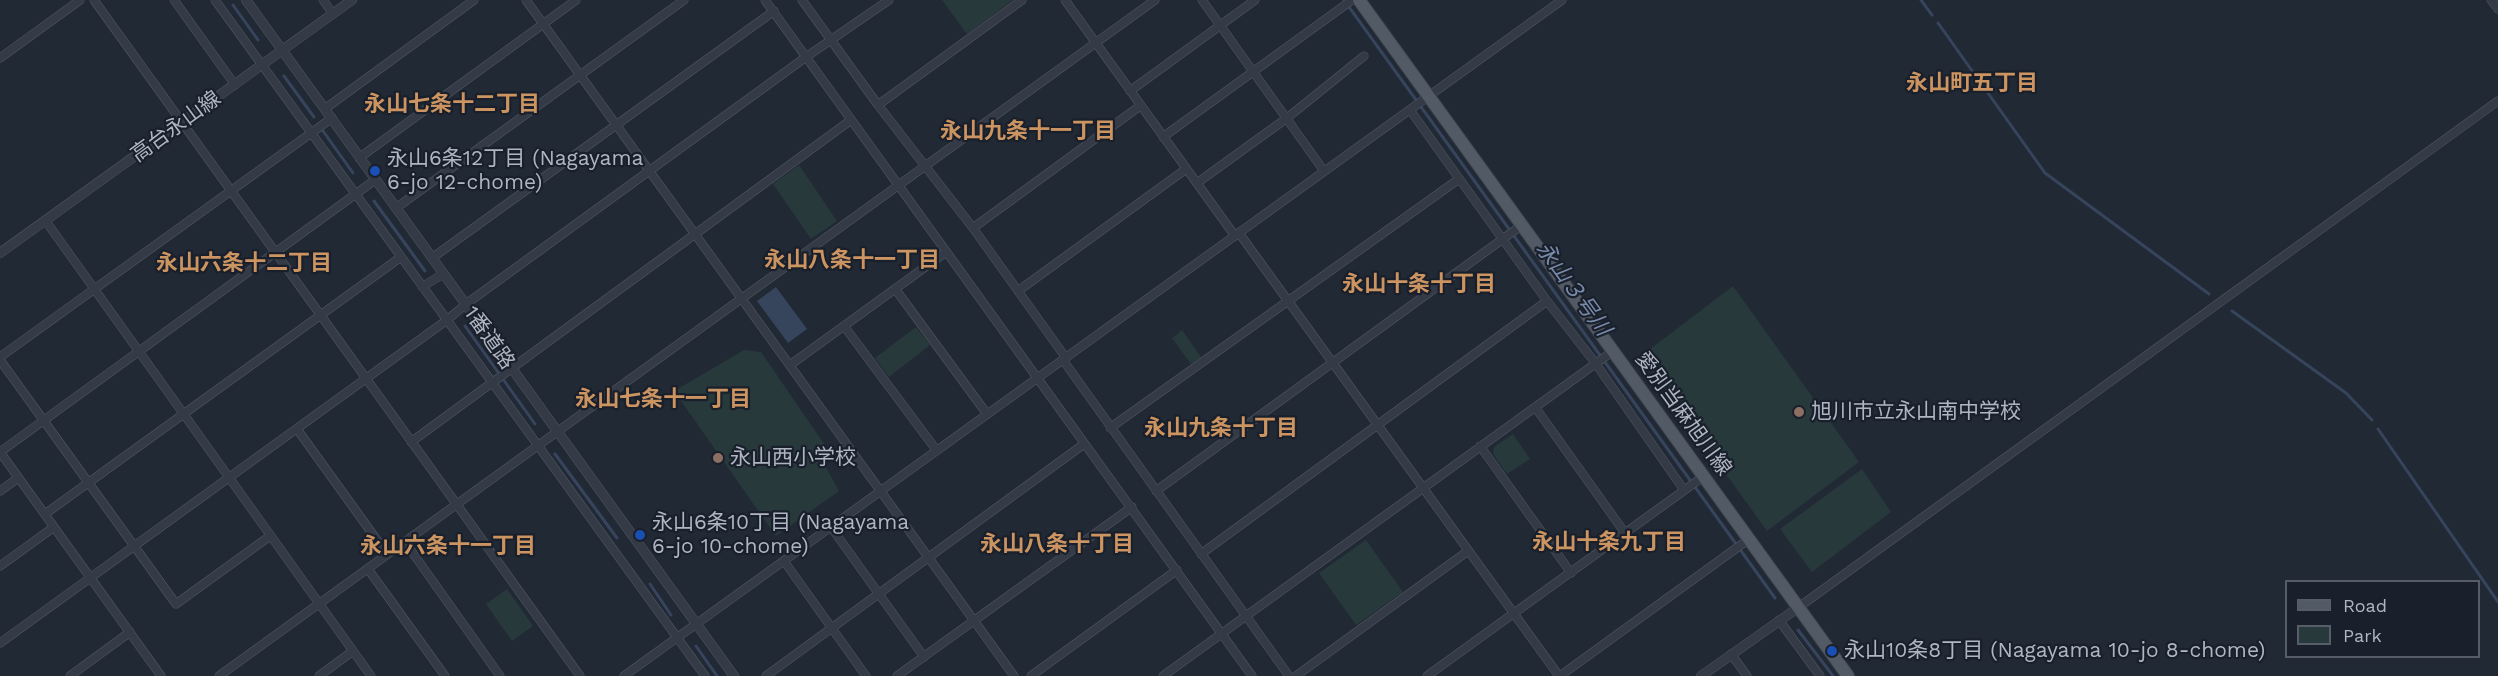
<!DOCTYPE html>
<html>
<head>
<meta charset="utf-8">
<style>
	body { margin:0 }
	#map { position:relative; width:2498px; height:676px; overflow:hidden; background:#212935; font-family:"Work Sans",sans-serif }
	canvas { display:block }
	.legend { position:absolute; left:2285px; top:580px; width:195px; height:78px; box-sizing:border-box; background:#1a202b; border:2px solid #565c68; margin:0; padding:8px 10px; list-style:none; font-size:18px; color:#afb6c3 }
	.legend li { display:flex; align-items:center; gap:12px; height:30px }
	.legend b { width:30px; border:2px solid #565c68 }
</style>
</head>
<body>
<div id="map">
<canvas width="2498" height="676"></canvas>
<ul class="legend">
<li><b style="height:8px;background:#525a66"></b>Road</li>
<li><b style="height:16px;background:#27393b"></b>Park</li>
</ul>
</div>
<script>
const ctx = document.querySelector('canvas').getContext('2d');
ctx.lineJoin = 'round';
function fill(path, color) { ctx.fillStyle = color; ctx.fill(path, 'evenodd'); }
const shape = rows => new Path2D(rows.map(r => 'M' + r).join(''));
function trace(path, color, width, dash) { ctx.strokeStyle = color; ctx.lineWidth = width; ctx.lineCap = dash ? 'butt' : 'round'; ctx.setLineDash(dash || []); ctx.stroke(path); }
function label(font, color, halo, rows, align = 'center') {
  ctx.font = font + ' "Work Sans","Noto Sans JP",sans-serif'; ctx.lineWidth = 4.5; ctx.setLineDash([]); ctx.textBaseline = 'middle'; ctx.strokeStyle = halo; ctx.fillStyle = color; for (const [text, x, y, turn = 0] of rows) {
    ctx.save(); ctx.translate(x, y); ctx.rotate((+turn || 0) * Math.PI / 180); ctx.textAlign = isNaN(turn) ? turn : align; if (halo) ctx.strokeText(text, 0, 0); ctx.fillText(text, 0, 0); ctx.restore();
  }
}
fill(shape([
	[942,0,1013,0,967,34],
	[799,165,837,221,811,239,773,184],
	[1733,286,1859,462,1767,531,1641,356],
	[916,327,930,345,889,377,875,358],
	[1182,330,1201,357,1191,364,1172,338],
	[744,350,761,352,829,451,821,458,839,491,776,536,674,391],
	[1513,434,1530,459,1507,474,1493,454,1494,447],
	[1862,469,1891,512,1812,572,1780,529],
	[1366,540,1403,592,1356,625,1319,573],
	[507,589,533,626,512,641,486,604]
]), '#27393b');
fill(shape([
	[776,287,807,329,788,343,757,301]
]), '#36445c');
trace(shape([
	[1344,0,1775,598],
	[1921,0,1932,15],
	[233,5,258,40],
	[1938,23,2045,173,2209,294],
	[284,76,314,117],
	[323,131,353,173],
	[374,201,425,271],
	[2232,311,2346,393,2372,420],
	[465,326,535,424],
	[2378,429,2498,602],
	[555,454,617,538],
	[650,584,671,615],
	[1798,630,1833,676],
	[696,646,717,676]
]), '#36445c', 3);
const minor = shape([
	[94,0,580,676],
	[174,0,235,85],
	[215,0,705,676],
	[323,0,333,14],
	[526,0,1014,676],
	[765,0,1252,676],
	[802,0,878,105,973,228,1066,358],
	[1065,0,1235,236],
	[1202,0,1324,171],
	[2491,0,2498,9],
	[0,58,80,0],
	[1130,91,1255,0],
	[878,105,1022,0],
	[326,108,474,0],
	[1410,110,1547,301,1596,364,1684,490],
	[1163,137,1352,0],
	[359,158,576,0],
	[1197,183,1287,118,1364,56],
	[396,208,684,0],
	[45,220,371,676],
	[973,228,1140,106],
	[1239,233,1559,676],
	[432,258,774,11],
	[422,287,443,274],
	[896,290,987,414],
	[1018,291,1186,169],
	[844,326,937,451],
	[0,357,332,118],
	[0,360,176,604,270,536],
	[1063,360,1289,676],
	[790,365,946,252],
	[1535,407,1625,533],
	[1110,428,1459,179],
	[297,429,387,554],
	[411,442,851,120],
	[1480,446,1571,573],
	[0,452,375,180],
	[0,452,161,676],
	[0,491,18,478],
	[1156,491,1522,225],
	[45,514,401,257],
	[831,527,924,657],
	[405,542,500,676],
	[1201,554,1547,301],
	[784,561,866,676],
	[0,566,54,527],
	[368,569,445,676],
	[1799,607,2498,101],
	[1779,620,1820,676],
	[0,643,447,320,466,304,806,57,889,0],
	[1731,654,1747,676],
	[70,676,130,632],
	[219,676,1155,0],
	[319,676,353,651],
	[624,676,1562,0],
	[766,676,1084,444],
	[897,676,1132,507],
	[1031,676,1177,570],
	[1163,676,1613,351],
	[1296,676,1468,551],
	[1427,676,1704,476],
	[1560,676,1749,539]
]);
const tertiary = shape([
	[246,0,734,676],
	[0,253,352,0],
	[1701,676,1799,607]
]);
const primary = shape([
	[1359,0,1848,676]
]);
trace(minor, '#525964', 9);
trace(tertiary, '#525964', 10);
trace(primary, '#3e4450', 14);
trace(minor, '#343b46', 8);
trace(tertiary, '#343b46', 9);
trace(primary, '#525a66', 12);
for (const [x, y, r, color] of [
	[375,171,6,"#1a4fb4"],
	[1799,412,6,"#8d6e63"],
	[718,458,6,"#8d6e63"],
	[640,535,6,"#1a4fb4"],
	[1832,651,6,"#1a4fb4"]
]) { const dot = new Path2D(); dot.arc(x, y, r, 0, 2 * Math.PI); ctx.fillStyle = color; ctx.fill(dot); trace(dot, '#1a202b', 2); }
label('21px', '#afb6c3', '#1a202b', [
	["高台永山線",176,127,-36],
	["1番道路",489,338,55],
	["愛別当麻旭川線",1683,414,54]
]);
label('21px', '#afb6c3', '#1a202b', [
	["永山6条12丁目 (Nagayama",387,159],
	["6-jo 12-chome)",387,183],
	["旭川市立永山南中学校",1811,412],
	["永山西小学校",730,458],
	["永山6条10丁目 (Nagayama",652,523],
	["6-jo 10-chome)",652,547],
	["永山10条8丁目 (Nagayama 10-jo 8-chome)",1844,651]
], 'left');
label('bold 22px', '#cc9461', '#1a202b', [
	["永山町五丁目",1972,84],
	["永山七条十二丁目",452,105],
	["永山九条十一丁目",1028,132],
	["永山八条十一丁目",852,261],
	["永山六条十二丁目",244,264],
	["永山十条十丁目",1419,285],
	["永山七条十一丁目",663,400],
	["永山九条十丁目",1221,429],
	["永山十条九丁目",1609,543],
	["永山八条十丁目",1057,545],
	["永山六条十一丁目",448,547]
]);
label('italic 22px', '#798baa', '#1a202b', [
	["永山３号川",1573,289,54]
]);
</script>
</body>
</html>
